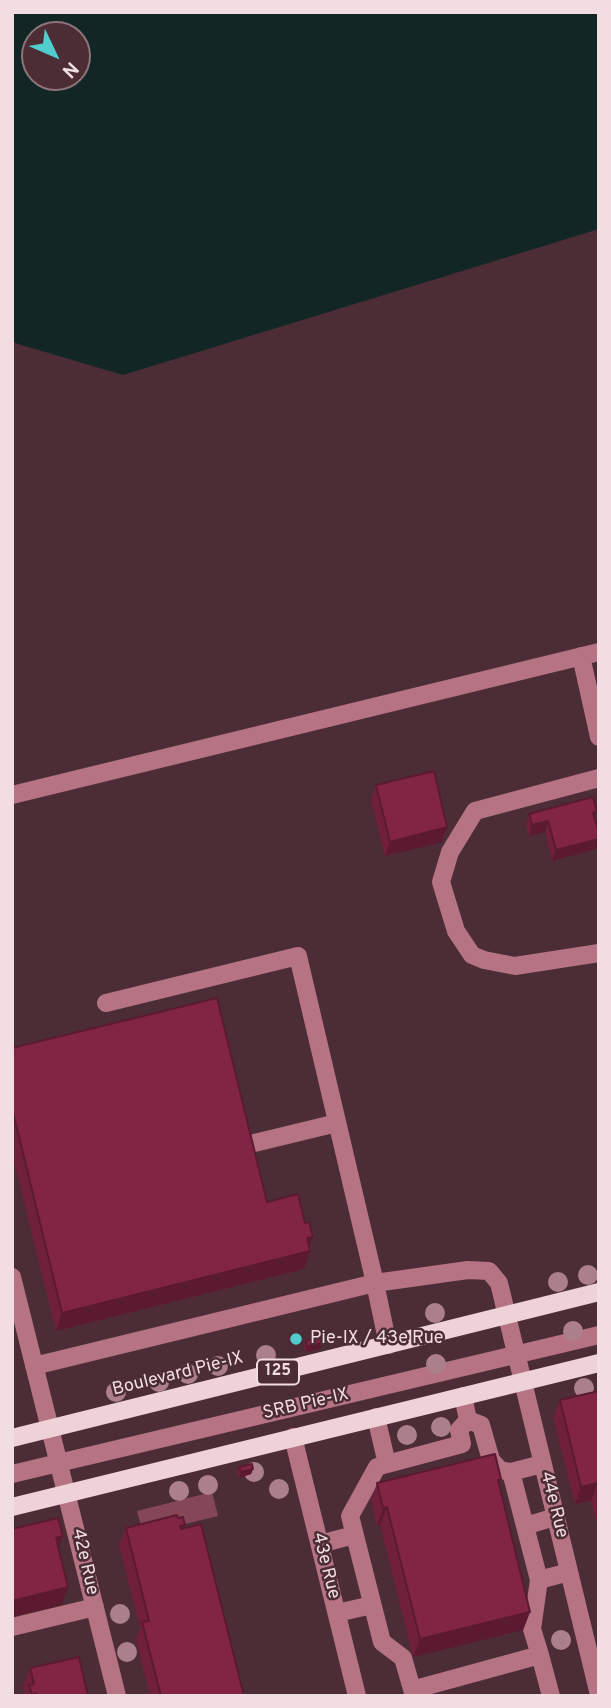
<!DOCTYPE html>
<html>
<head>
<meta charset="utf-8">
<style>
	body { margin:0 }
	#map { position:relative; width:611px; height:1708px; overflow:hidden; background:#4c2d35; font-family:Overpass,sans-serif }
	canvas { display:block }
	.frame { position:absolute; inset:0; border:14px solid #f2dee2; pointer-events:none }
	.north { position:absolute; left:21px; top:21px; width:70px; height:70px; box-sizing:border-box; background:#4c2d35; border:2px solid #8e747a; border-radius:50%; rotate:134deg; font-size:19px; font-weight:700; line-height:28px; text-align:center; color:#f2dee2 }
	.north::after { content:''; display:block; margin:auto; width:24px; height:32px; background:#52cdce; clip-path:polygon(50% 0,100% 100%,50% 72%,0 100%) }
</style>
</head>
<body>
<div id="map">
<canvas width="611" height="1708"></canvas>
<div class="frame"></div>
<div class="north">N</div>
</div>
<script>
const ctx = document.querySelector('canvas').getContext('2d');
ctx.lineJoin = 'round';
function fill(path, color) { ctx.fillStyle = color; ctx.fill(path, 'evenodd'); }
const shape = rows => new Path2D(rows.map(r => 'M' + r).join(''));
function trace(path, color, width, dash) { ctx.strokeStyle = color; ctx.lineWidth = width; ctx.lineCap = dash ? 'butt' : 'round'; ctx.setLineDash(dash || []); ctx.stroke(path); }
function label(font, color, halo, rows, align = 'center') {
  ctx.font = font + ' Overpass,sans-serif'; ctx.lineWidth = 5; ctx.setLineDash([]); ctx.textBaseline = 'middle'; ctx.strokeStyle = halo; ctx.fillStyle = color; for (const [text, x, y, turn = 0] of rows) {
    ctx.save(); ctx.translate(x, y); ctx.rotate((+turn || 0) * Math.PI / 180); ctx.textAlign = isNaN(turn) ? turn : align; if (halo) ctx.strokeText(text, 0, 0); ctx.fillText(text, 0, 0); ctx.restore();
  }
}
fill(shape([
	[212,1492,218,1516,143,1534,137,1511]
]), '#854758');
fill(shape([
	[12,12,599,12,599,229,123,375,18,344,12,341],
	[35,35,77,35,77,77,35,77]
]), '#122626');
trace(shape([
	[581,656,599,737],
	[599,778,475,811,450,852,441,882,456,931,472,955,484,960,515,966,599,953],
	[12,795,599,652],
	[106,1003,298,956,375,1283,468,1270,489,1271,499,1283,599,1695],
	[242,1146,337,1123],
	[12,1277,117,1696],
	[34,1366,375,1283,388,1345],
	[376,1417,387,1464,462,1444,459,1430,468,1420,463,1396],
	[468,1420,481,1425,491,1460,500,1470,511,1472,542,1464],
	[293,1437,357,1696],
	[387,1464,377,1467,350,1516,382,1642,403,1658,414,1696],
	[511,1472,525,1526,555,1517],
	[12,1474,599,1335],
	[525,1526,539,1580,569,1572],
	[320,1544,354,1535],
	[539,1580,532,1629,540,1655],
	[337,1613,372,1605],
	[12,1627,95,1607],
	[412,1690,540,1655,551,1696]
]), '#b57383', 18);
trace(shape([
	[12,1438,599,1292],
	[12,1507,599,1363]
]), '#eed2d8', 18);
ctx.fillStyle = '#ac808a';
for (const [x, y] of [
	[588,1275],
	[558,1282],
	[435,1313],
	[573,1331],
	[266,1355],
	[436,1364],
	[218,1366],
	[188,1374],
	[159,1382],
	[584,1388],
	[116,1392],
	[441,1427],
	[407,1435],
	[254,1472],
	[208,1485],
	[279,1489],
	[179,1491],
	[120,1614],
	[561,1640],
	[127,1652]
]) { ctx.beginPath(); ctx.arc(x, y, 10, 0, 2 * Math.PI); ctx.fill(); }
fill(shape([
	[376,785,447,827,442,842,385,856,371,800],
	[529,814,595,818,596,849,552,861,545,832,529,836,526,824],
	[12,1048,267,1202,305,1223,313,1237,304,1269,56,1331,12,1153],
	[306,1340,320,1349,306,1352,304,1346],
	[599,1391,599,1531,591,1501,575,1504,553,1418,560,1400],
	[239,1467,253,1469,251,1474,239,1478,237,1472],
	[501,1479,499,1485,530,1612,523,1630,413,1657,380,1525,377,1526,371,1501,377,1483],
	[178,1518,183,1529,244,1696,150,1696,136,1640,140,1628,119,1546,126,1528],
	[30,1668,88,1696,26,1696,23,1686]
]), '#70203b');
fill(shape([
	[548,821,545,832,529,836,532,825],
	[447,827,442,842,385,856,390,842],
	[599,839,596,849,552,861,556,850],
	[313,1237,307,1252,310,1251,304,1269,56,1331,62,1313],
	[322,1343,320,1349,306,1352,307,1347],
	[253,1469,251,1474,239,1478,241,1472],
	[598,1483,591,1501,575,1504,581,1487],
	[387,1507,380,1525,377,1526,383,1508],
	[63,1536,56,1554,56,1538],
	[68,1587,62,1605,12,1617,12,1601],
	[530,1612,523,1630,413,1657,420,1639]
]), '#5b1a30');
const building = shape([
	[434,771,447,827,390,842,376,785,434,771],
	[593,797,597,812,593,813,599,833,599,839,556,850,548,821,532,825,529,814,593,797],
	[217,998,267,1202,298,1194,305,1223,309,1222,313,1237,307,1238,310,1251,62,1313,12,1108,12,1048,217,998],
	[320,1337,322,1343,307,1347,306,1340,320,1337],
	[599,1391,599,1487,598,1483,581,1487,560,1400,599,1391],
	[495,1454,501,1479,498,1480,530,1612,420,1639,387,1507,383,1508,377,1483,495,1454],
	[252,1464,253,1469,241,1472,239,1467,252,1464],
	[177,1515,178,1518,183,1517,185,1525,180,1526,181,1529,201,1524,244,1696,161,1696,142,1622,149,1621,126,1528,177,1515],
	[58,1518,63,1536,56,1538,68,1587,12,1601,12,1529,58,1518],
	[79,1657,88,1696,36,1696,36,1693,32,1695,29,1685,34,1684,30,1668,79,1657]
]);
fill(building, '#822545');
trace(building, '#5b1a30', 2);
for (const [x, y, r, color] of [
	[296,1339,7,"#52cdce"]
]) { const dot = new Path2D(); dot.arc(x, y, r, 0, 2 * Math.PI); ctx.fillStyle = color; ctx.fill(dot); trace(dot, '#4c2d35', 2.5); }
for (const [x, y, w] of [
	[278,1372,42]
]) { const box = new Path2D(); box.roundRect(x - w / 2, y - 12.5, w, 25, 5); ctx.fillStyle = '#4c2d35'; ctx.fill(box); trace(box, '#f2dee2', 2); }
label('bold 16px', '#f2dee2', null, [
	["125",278,1372]
]);
label('18px', '#f2dee2', '#4c2d35', [
	["Pie-IX / 43e Rue",310,1339]
], 'left');
label('18px', '#f2dee2', '#4c2d35', [
	["Boulevard Pie-IX",178,1375,-14],
	["SRB Pie-IX",306,1405,-13],
	["44e Rue",553,1505,76],
	["42e Rue",84,1562,77],
	["43e Rue",325,1566,76]
]);
</script>
</body>
</html>
